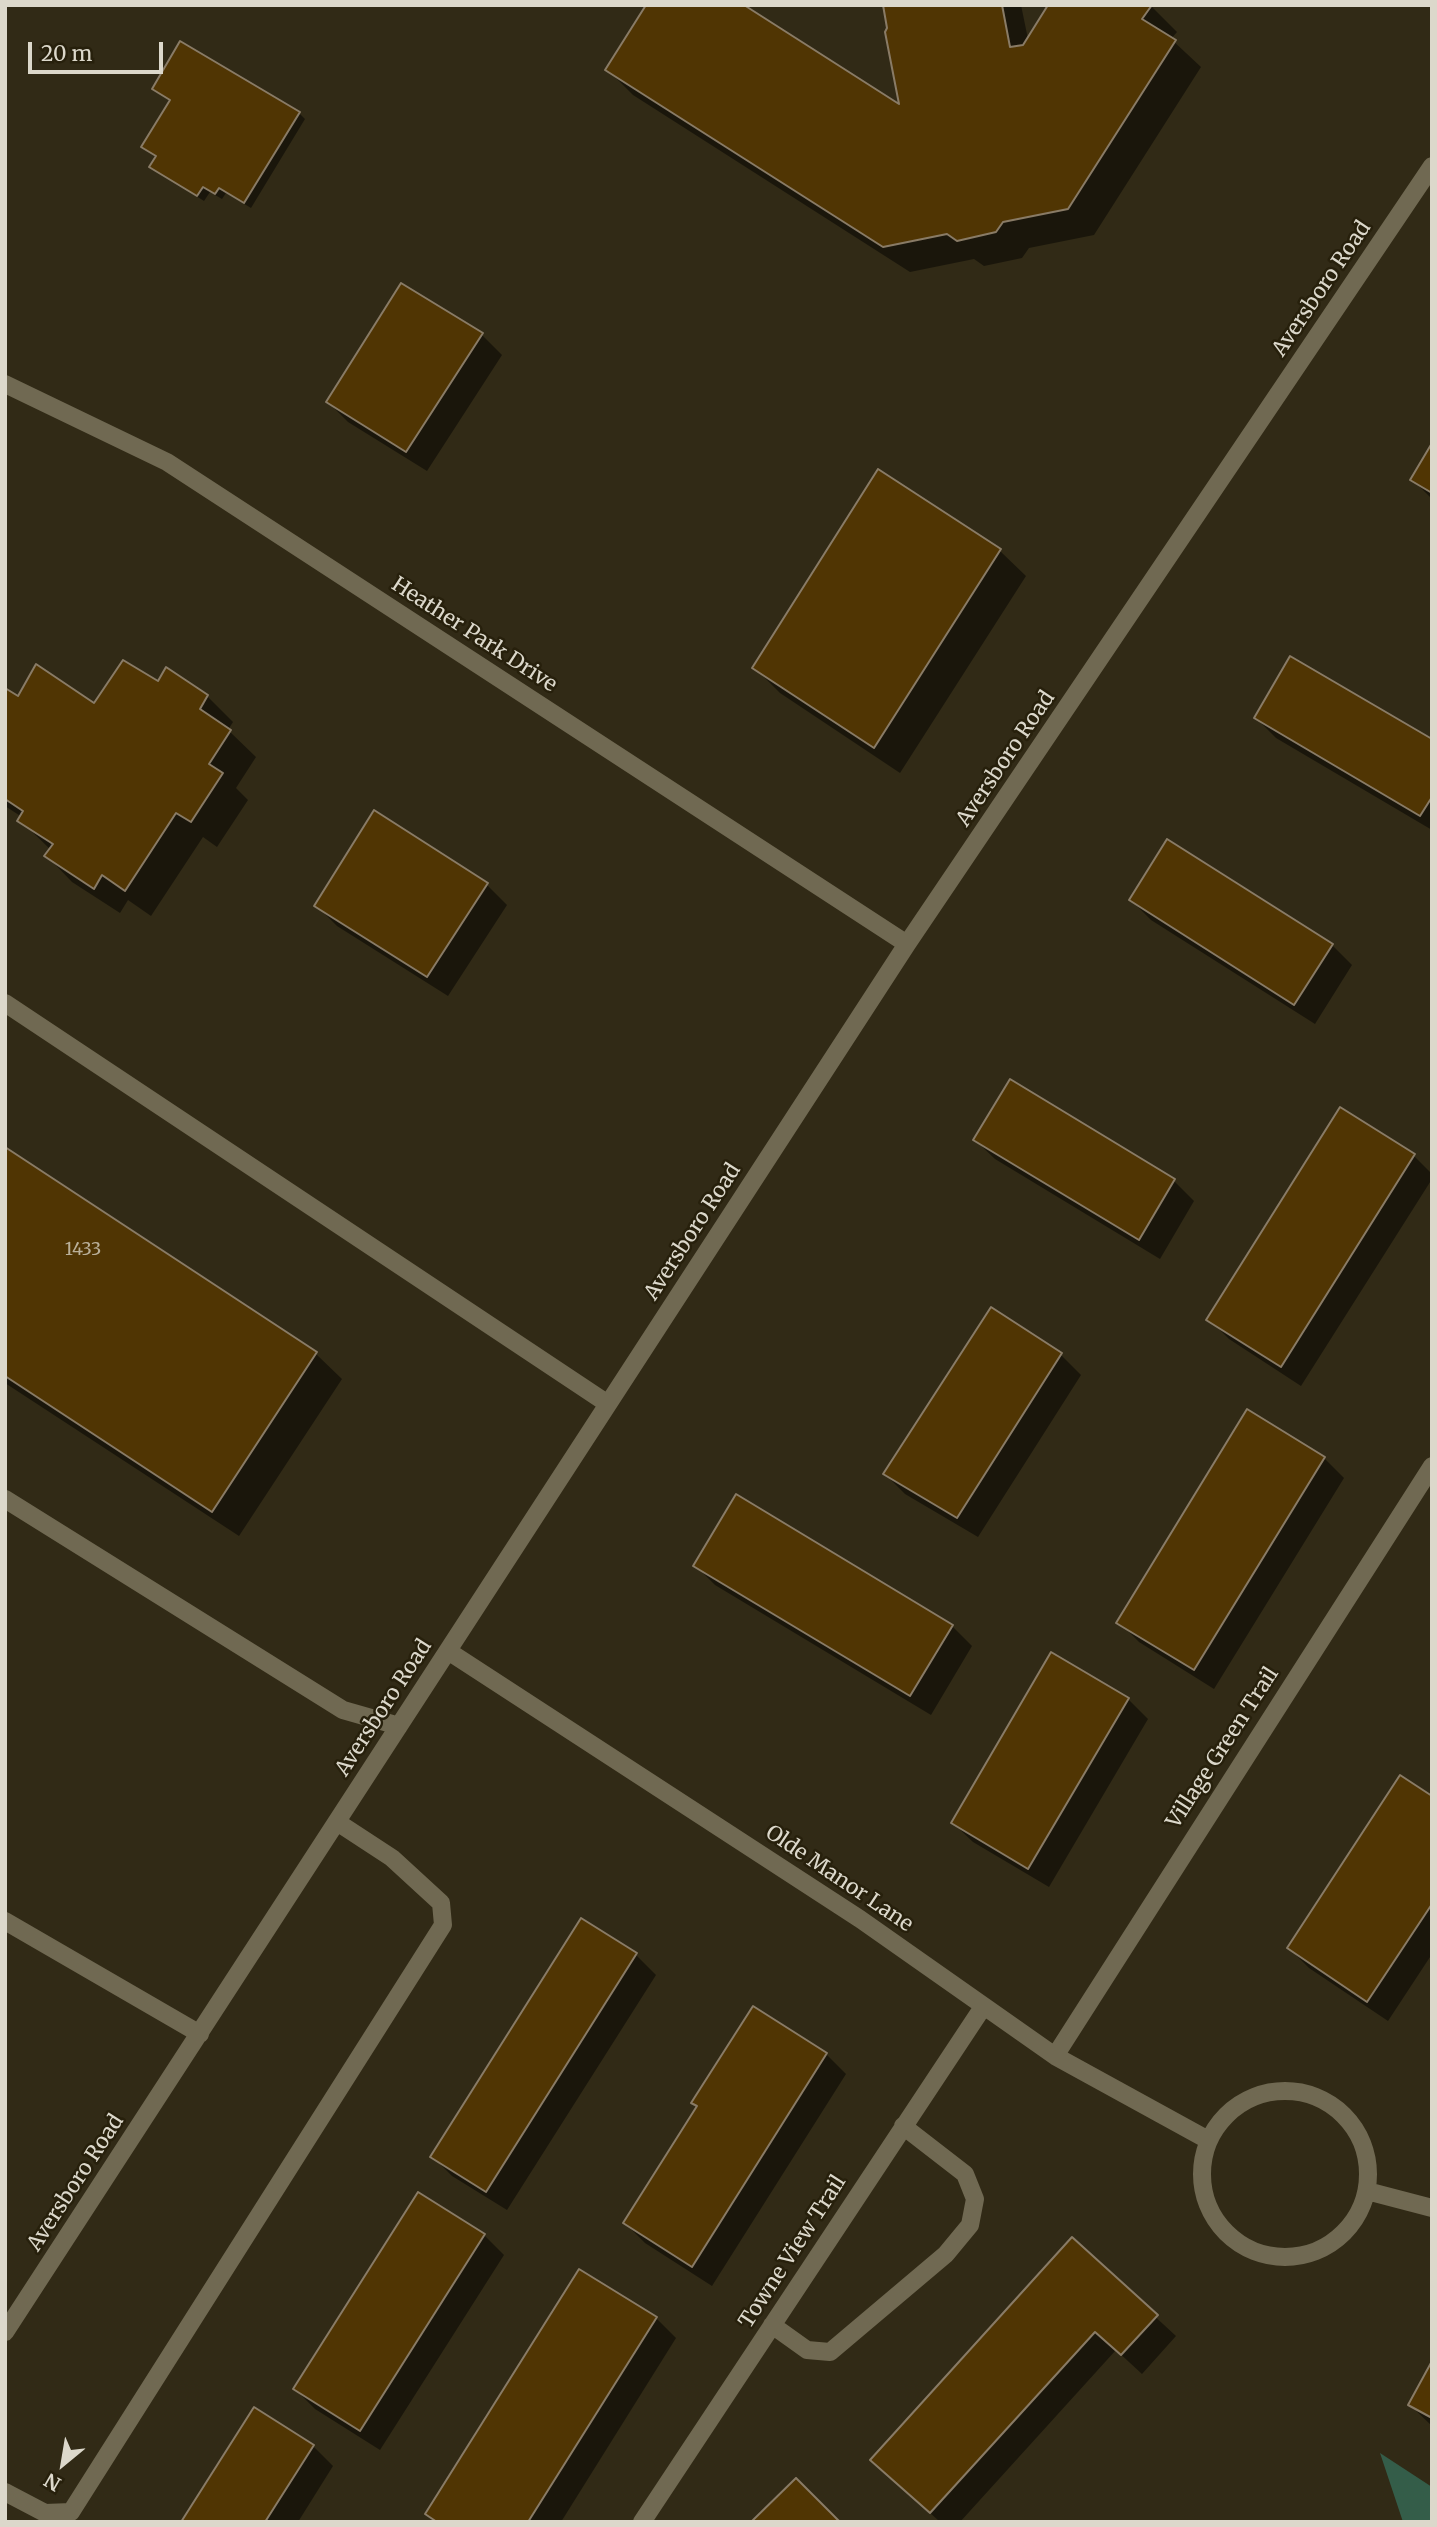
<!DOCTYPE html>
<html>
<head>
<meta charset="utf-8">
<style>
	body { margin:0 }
	#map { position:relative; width:1437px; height:2527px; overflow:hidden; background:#312a16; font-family:Merriweather,serif }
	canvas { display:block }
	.frame { position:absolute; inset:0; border:7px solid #dcd8cb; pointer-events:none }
	.north { position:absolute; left:28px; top:2429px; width:70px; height:70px; -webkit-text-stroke:5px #27200c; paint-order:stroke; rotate:210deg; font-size:19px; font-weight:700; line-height:28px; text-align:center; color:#dcd8cb }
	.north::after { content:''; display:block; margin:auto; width:24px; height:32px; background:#dcd8cb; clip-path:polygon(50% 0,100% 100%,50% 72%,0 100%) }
	.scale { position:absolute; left:28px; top:42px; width:135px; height:32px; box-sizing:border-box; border:4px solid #dcd8cb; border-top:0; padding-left:9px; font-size:21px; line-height:24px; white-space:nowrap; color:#dcd8cb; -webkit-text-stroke:5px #27200c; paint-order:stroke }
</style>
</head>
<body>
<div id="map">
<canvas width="1437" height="2527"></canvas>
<div class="frame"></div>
<div class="north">N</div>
<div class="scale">20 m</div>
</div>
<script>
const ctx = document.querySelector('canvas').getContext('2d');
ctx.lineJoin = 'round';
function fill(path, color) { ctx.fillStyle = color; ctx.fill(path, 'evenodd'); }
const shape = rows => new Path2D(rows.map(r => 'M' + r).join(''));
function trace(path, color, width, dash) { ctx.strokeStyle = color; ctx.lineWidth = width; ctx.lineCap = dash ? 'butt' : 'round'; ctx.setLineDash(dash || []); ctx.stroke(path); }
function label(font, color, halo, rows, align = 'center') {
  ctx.font = font + ' Merriweather,serif'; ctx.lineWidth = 5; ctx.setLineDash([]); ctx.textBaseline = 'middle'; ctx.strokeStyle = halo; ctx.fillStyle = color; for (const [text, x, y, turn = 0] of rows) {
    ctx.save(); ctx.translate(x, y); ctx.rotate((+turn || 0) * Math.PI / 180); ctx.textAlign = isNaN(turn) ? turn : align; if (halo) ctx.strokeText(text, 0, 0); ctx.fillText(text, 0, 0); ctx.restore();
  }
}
fill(shape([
	[1380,2453,1432,2487,1432,2522,1403,2522]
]), '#345d49');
fill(shape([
	[883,5,1021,5,1028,39,1150,5,1177,32,1171,39,1201,67,1094,235,1029,248,1022,258,984,266,974,259,910,272,633,95,607,69,902,108],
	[154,88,299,113,305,119,251,208,226,193,222,199,210,192,204,201,151,167,157,157,143,147,171,101],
	[482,335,502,355,427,471,348,422,328,402],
	[1432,446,1432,499,1412,479],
	[878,472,1000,551,1026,576,900,773,780,693,754,667],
	[158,683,207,696,233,722,228,730,256,757,236,788,248,800,217,847,203,837,151,916,128,900,120,913,72,882,47,856,51,850,20,820,22,817,5,806,5,690,19,699,94,706],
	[1256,718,1432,742,1432,830,1276,738],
	[374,813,487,885,507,905,448,996,337,926,317,906],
	[1168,841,1332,945,1352,965,1315,1024,1151,920,1131,900],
	[1010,1082,1174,1181,1194,1201,1160,1259,995,1159,975,1140],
	[1341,1109,1414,1156,1432,1174,1432,1179,1301,1386,1229,1339,1209,1319],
	[5,1149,316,1354,342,1379,239,1536,5,1383],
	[1061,1355,1081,1375,978,1537,905,1494,885,1474],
	[1324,1458,1344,1478,1214,1689,1139,1642,1119,1622],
	[695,1565,952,1626,972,1646,931,1715,715,1585],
	[1128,1699,1148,1719,1049,1887,973,1842,953,1823],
	[1432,1798,1432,1954,1388,2021,1309,1968,1289,1948],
	[582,1920,636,1955,656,1975,507,2210,452,2176,432,2156],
	[826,2054,846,2074,712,2286,645,2243,625,2223,698,2107,693,2102],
	[484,2235,504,2255,380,2450,315,2409,295,2389],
	[1072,2240,1176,2336,1142,2374,1116,2350,960,2522,940,2522,893,2479],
	[656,2318,676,2338,561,2522,435,2522,428,2514],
	[1432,2365,1432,2426,1410,2405],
	[313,2446,333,2466,298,2522,183,2522]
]), '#0007');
const building = shape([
	[646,5,744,5,899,104,885,32,887,28,883,5,1002,5,1010,47,1023,45,1048,5,1152,5,1142,19,1176,40,1068,209,1003,222,996,232,957,241,947,234,883,247,605,70,646,5],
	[180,41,300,112,244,203,219,188,215,194,203,187,197,196,149,167,156,156,141,147,170,100,152,89,180,41],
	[401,283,483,333,406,452,326,402,401,283],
	[1432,443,1432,493,1410,480,1432,443],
	[878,469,1001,549,874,748,752,668,878,469],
	[1290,656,1432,739,1432,797,1420,816,1254,718,1290,656],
	[123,660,158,681,166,667,208,695,200,709,231,730,209,764,223,773,191,822,176,813,125,891,102,875,94,889,44,856,53,844,17,821,23,811,5,799,5,688,18,696,36,664,94,703,123,660],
	[374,810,488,883,427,977,314,906,374,810],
	[1167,839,1333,944,1294,1005,1129,900,1167,839],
	[1010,1079,1175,1179,1139,1240,973,1140,1010,1079],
	[1340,1107,1415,1154,1281,1367,1206,1320,1340,1107],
	[5,1147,317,1352,212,1512,5,1376,5,1147],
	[991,1307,1062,1353,957,1518,883,1474,991,1307],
	[1247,1409,1325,1457,1194,1670,1116,1623,1247,1409],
	[736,1494,953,1625,910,1696,693,1566,736,1494],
	[1051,1652,1129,1698,1028,1869,951,1823,1051,1652],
	[1400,1775,1432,1796,1432,1904,1367,2002,1287,1948,1400,1775],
	[581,1918,637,1953,486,2192,430,2157,581,1918],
	[753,2006,827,2053,692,2267,623,2223,697,2106,691,2103,753,2006],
	[418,2192,485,2234,360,2431,293,2389,418,2192],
	[1072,2237,1158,2315,1121,2355,1095,2332,930,2513,870,2460,1072,2237],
	[579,2269,657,2317,528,2522,437,2522,425,2514,579,2269],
	[1432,2361,1432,2418,1408,2405,1432,2361],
	[254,2407,314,2445,265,2522,181,2522,254,2407],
	[796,2478,840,2522,751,2522,796,2478]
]);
fill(building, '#503503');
trace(building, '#897b66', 2);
trace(shape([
	[5,384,167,462,907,944],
	[5,1003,608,1404],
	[5,1499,343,1710,399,1726],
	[448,1651,860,1919,1055,2056,1208,2140],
	[5,1921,200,2034],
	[1055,2056,1432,1466],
	'1202 2174a83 83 0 1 1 166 0a83 83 0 1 1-166 0Z',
	[1367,2191,1432,2208],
	[772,2325,807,2350,830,2352,946,2254,970,2225,975,2199,965,2174,903,2126],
	[5,2332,907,944,1432,166],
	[5,2492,45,2513,71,2512,443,1925,441,1903,392,1858,337,1822],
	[642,2522,983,2007]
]), '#706952', 18);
label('18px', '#b9af99', null, [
	["1433",83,1250]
]);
label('21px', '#dcd8cb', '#27200c', [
	["Aversboro Road",1322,289,-56],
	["Heather Park Drive",474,635,33],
	["Aversboro Road",1006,759,-56],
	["Aversboro Road",693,1232,-57],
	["Aversboro Road",384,1708,-57],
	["Village Green Trail",1223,1748,-57],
	["Olde Manor Lane",839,1879,34],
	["Aversboro Road",76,2183,-57],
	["Towne View Trail",793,2252,-57]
]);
</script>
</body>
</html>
